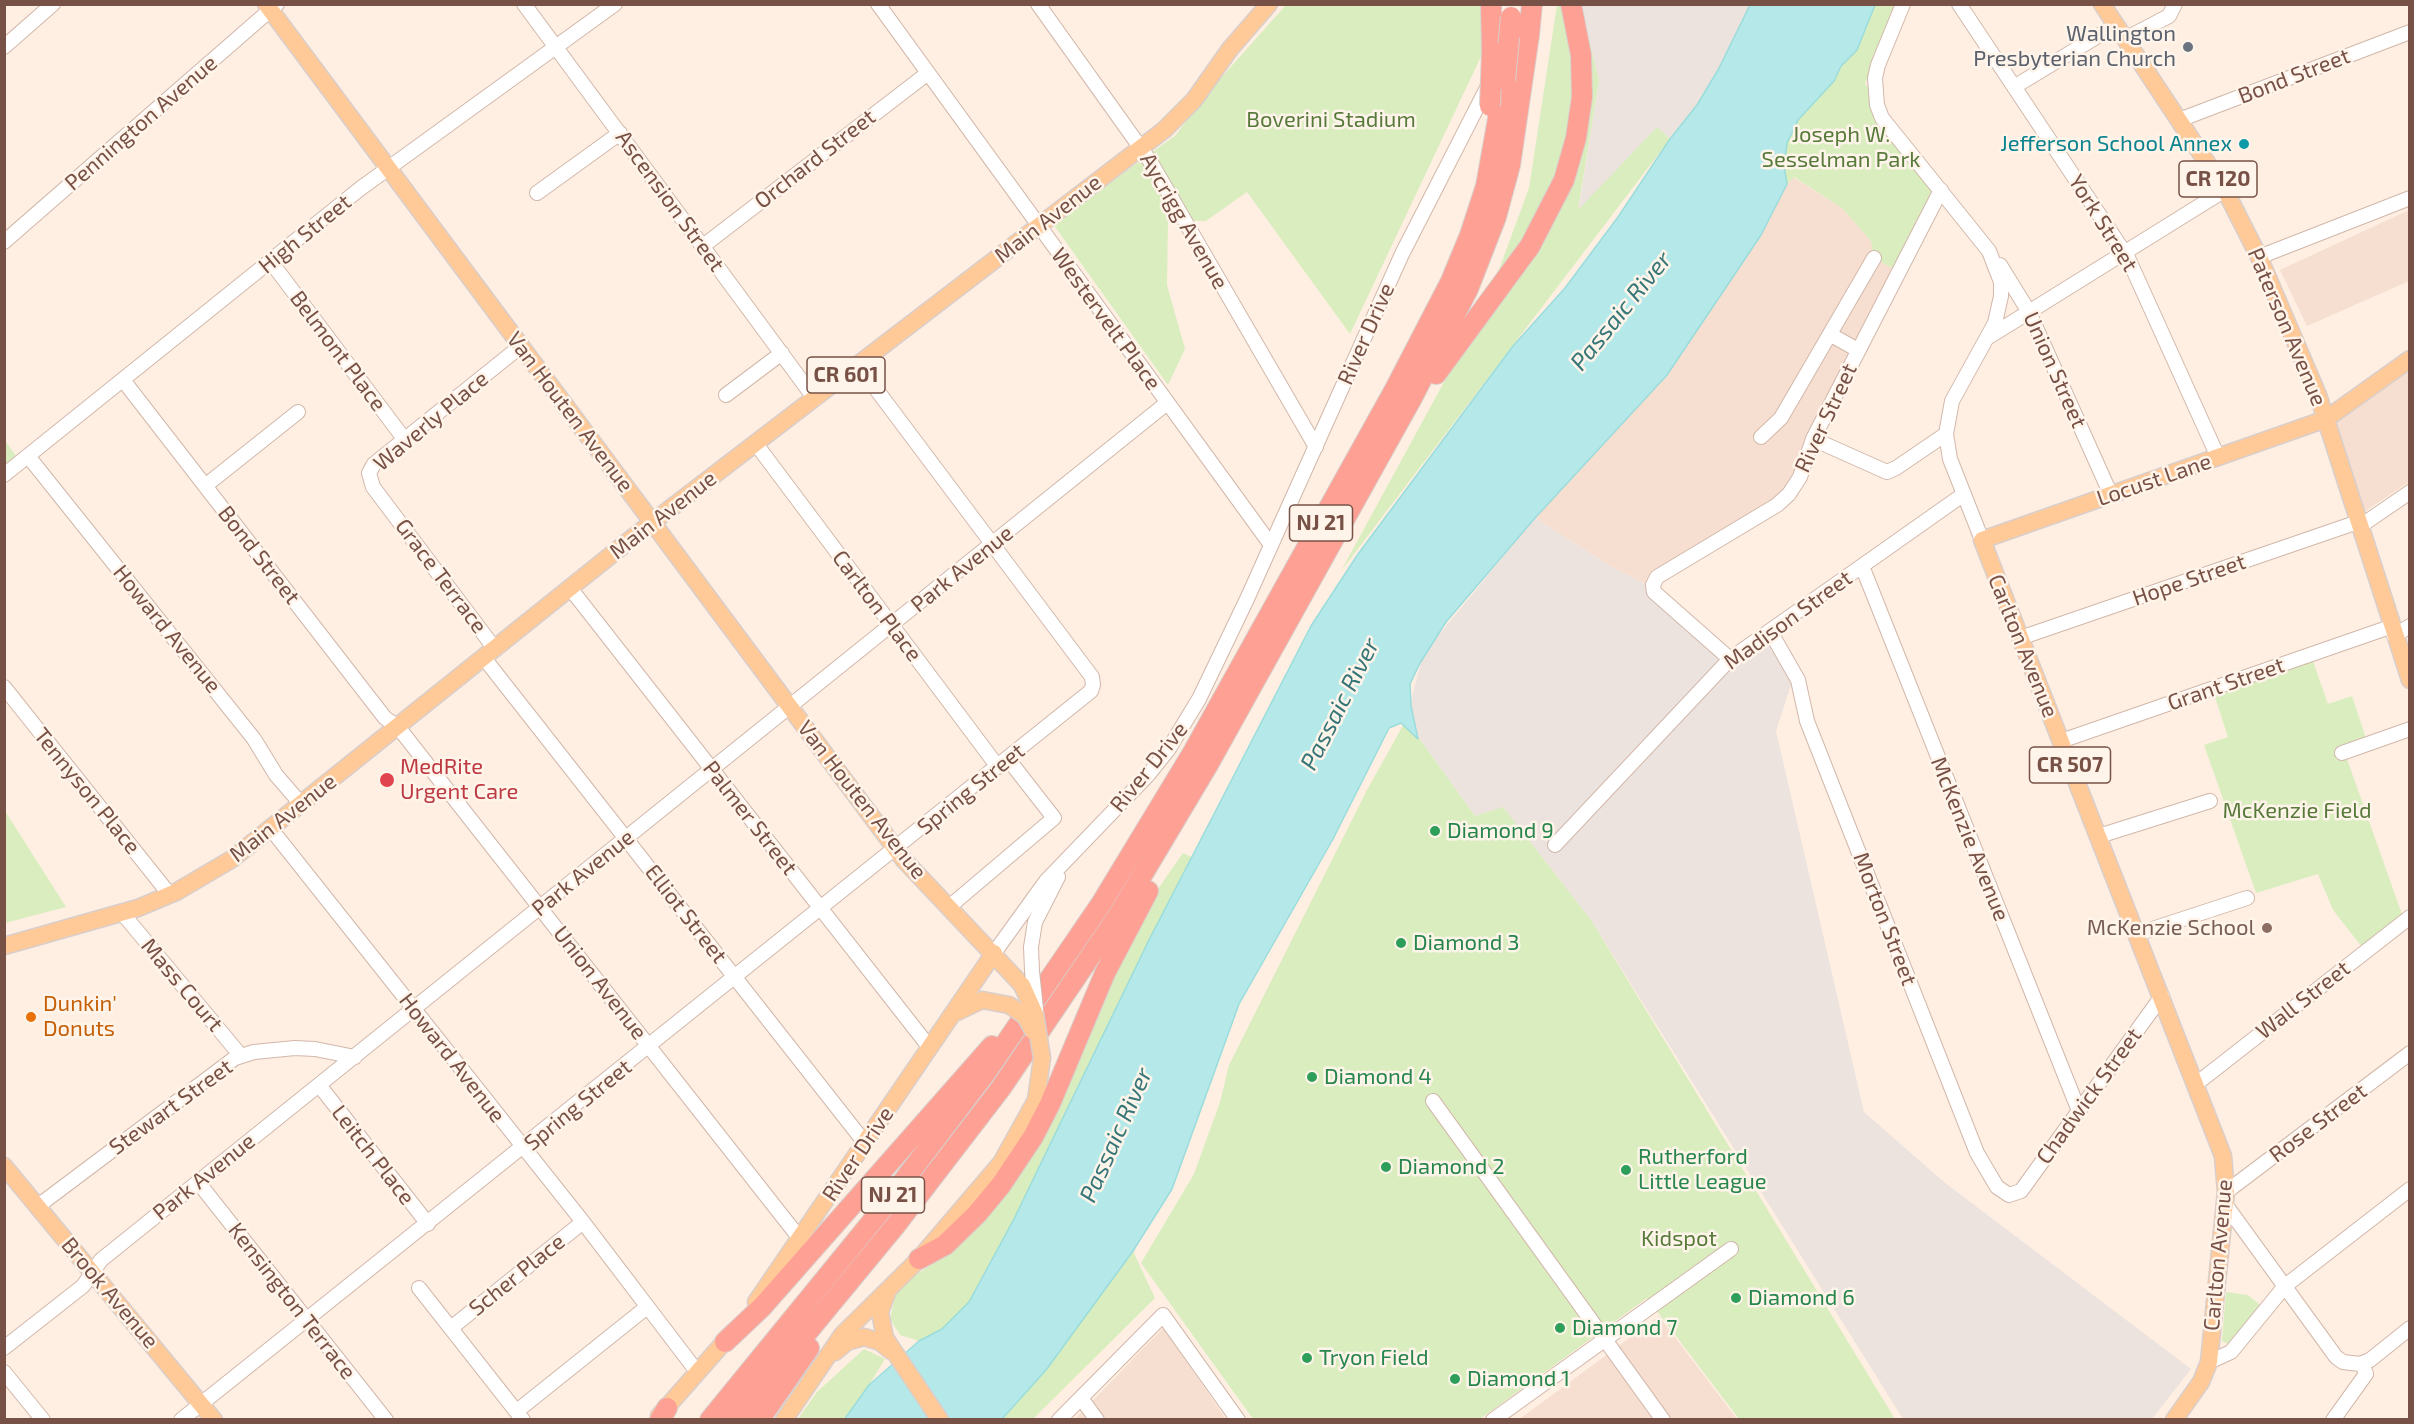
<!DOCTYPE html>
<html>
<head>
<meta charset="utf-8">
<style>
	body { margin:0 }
	#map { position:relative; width:2414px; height:1424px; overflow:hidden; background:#feefe2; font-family:"Exo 2",sans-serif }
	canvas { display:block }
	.frame { position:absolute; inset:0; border:6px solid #785146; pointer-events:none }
</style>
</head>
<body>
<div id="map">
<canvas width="2414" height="1424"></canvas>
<div class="frame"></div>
</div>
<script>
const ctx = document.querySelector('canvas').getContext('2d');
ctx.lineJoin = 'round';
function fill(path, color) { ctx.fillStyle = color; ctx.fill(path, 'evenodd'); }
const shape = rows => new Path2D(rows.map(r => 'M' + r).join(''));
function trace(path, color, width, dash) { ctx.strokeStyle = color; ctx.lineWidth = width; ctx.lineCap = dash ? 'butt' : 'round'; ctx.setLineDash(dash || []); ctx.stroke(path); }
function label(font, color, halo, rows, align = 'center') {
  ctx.font = font + ' "Exo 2",sans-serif'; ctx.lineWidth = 5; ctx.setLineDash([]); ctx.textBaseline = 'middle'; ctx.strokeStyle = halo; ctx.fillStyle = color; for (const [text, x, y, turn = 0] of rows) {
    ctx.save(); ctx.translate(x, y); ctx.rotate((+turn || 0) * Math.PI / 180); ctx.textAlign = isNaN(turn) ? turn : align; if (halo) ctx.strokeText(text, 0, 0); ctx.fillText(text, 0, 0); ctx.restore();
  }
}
fill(shape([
	[1793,177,1842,208,1871,241,1874,258,1897,271,1800,477,1777,505,1651,587,1612,567,1535,518],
	[2409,210,2409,281,2307,326,2280,270],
	[2409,363,2409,482,2364,512,2331,414],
	[1659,1316,1737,1419,1518,1420,1559,1390],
	[1163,1328,1226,1419,1074,1420]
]), '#f6dfd0');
fill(shape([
	[1581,5,1750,5,1718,70,1697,105,1670,139,1657,128,1578,212,1599,81],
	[1535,518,1612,567,1651,587,1737,656,1774,630,1796,670,1776,731,1864,1112,1944,1182,2191,1369,2152,1419,1903,1419,1591,920,1503,807,1475,816,1406,720,1423,654]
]), '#ede3de');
fill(shape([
	[1286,5,1484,5,1485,48,1350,334,1247,192,1206,221,1168,220,1167,285,1185,349,1168,385,1053,224,1176,135,1203,98],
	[1557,5,1581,5,1599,81,1578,210,1657,127,1670,139,1341,571,1486,305,1529,188],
	[1875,5,1896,5,1865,84,1875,92,1877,105,1941,190,1897,271,1874,258,1871,241,1842,208,1794,177,1787,184,1784,166,1787,143,1798,120,1834,81,1841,66,1857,50],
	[4,439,23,466,4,480],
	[2313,661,2328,704,2352,696,2366,738,2342,745,2403,917,2362,947,2333,910,2318,874,2256,893,2204,745,2228,737,2214,694],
	[1406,720,1475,816,1503,807,1591,920,1895,1419,1739,1419,1647,1298,1480,1419,1253,1419,1141,1263,1194,1174,1220,1102,1229,1065,1367,790],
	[4,811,5,811,66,907,5,923],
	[1183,853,1192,857,1014,1219,969,1302,942,1329,919,1341,900,1335,890,1319,897,1285,925,1269,964,1237,1010,1187,1144,909],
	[1133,1251,1155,1298,1033,1419,1002,1420,1046,1370],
	[2226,1292,2248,1295,2264,1308,2230,1345,2222,1341],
	[864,1349,885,1359,869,1385,844,1419,797,1420,817,1392]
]), '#d9edbf');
const water = shape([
	[1750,5,1875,5,1857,50,1841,66,1834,81,1798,120,1787,143,1784,166,1787,184,1761,235,1667,375,1535,518,1446,622,1420,663,1410,684,1411,706,1418,739,1401,723,1389,728,1333,839,1239,1004,1172,1189,1133,1251,1046,1370,1002,1419,844,1420,869,1385,919,1341,942,1329,969,1302,1014,1219,1149,940,1311,626,1358,554,1513,346,1565,288,1618,217,1670,139,1697,105,1718,70,1750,5]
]);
fill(water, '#b5e9e9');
trace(water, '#9adcdc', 1.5);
const minor = shape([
	[524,4,815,399],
	[878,4,1271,545],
	[1038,4,1150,161,1316,447],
	[1903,4,1878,65,1875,78,1877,105,1882,118,1989,251,2001,282,2001,296,1995,323,1952,401,1946,434,1950,459,1982,540],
	[1959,4,2128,258,2218,457],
	[2125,39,2169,16,2175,4],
	[4,47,53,4],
	[2014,87,2116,25],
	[2179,120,2410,32],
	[537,193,620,133],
	[4,242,277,4],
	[703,246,928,73],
	[2259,257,2410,198],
	[271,262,405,440],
	[2000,265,2029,312,2111,495],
	[1831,335,1858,350],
	[1987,338,2225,190],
	[123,380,385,718,398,727,801,1240],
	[726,395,782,353],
	[1761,437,1781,418,1874,258],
	[1813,439,1887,472,1896,468,1946,434],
	[756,444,998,767],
	[28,456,254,739,276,775,302,805],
	[4,475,361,188,615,4],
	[205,486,298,412],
	[2359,527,2410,492],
	[1862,566,2079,1111],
	[570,588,930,1048],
	[1770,631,1798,680,1807,721,1977,1153,1997,1187,2009,1195,2021,1191,2162,996],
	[2394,636,2410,626],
	[2020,638,2358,522],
	[495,649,373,487,369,473,374,464,521,346],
	[484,658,865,1143],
	[1730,659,1654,592,1653,585,1657,577,1777,505,1789,494,1800,477,1813,439,1941,190],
	[4,687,170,895],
	[2061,741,2390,627],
	[2342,753,2410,729],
	[271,829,583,1222,698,1373],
	[2099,836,2210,801],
	[1555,845,1730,659,1964,494],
	[949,907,1054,818,1008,759],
	[123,914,241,1056],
	[2137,934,2247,898],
	[994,953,1046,881,1148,775,1168,750,1199,699,1247,599,1402,254,1488,86],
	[1032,971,1031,947,1035,922,1058,877],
	[2196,1084,2410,917],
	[319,1085,428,1224],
	[1433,1101,1663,1420],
	[198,1182,386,1420],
	[2226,1192,2410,1053],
	[2225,1204,2336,1357,2343,1362,2360,1364,2370,1360,2410,1328],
	[38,1206,235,1058,254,1052,295,1048,315,1049,355,1057],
	[419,1288,523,1420],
	[451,1328,583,1222],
	[4,1348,83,1286,101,1260,1167,403],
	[2209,1362,2231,1352,2285,1286,2410,1189],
	[4,1372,43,1420],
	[1081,1398,1097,1420],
	[517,1411,647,1307],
	[181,1420,1091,691,1093,685,1092,677,858,365],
	[1059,1420,1163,1315,1238,1420],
	[1493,1420,1731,1249],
	[2333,1420,2366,1374,2362,1363]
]);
const major = shape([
	[266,4,904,860,1022,985],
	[2102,4,2225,190,2259,257,2318,395,2410,680],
	[4,946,138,908,176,892,232,859,641,531,1164,130,1194,100,1230,49,1269,4],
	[957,1012,982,1000,1009,1005],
	[4,1166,214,1420],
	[888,1290,880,1312,885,1338,940,1420],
	[756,1302,994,953],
	[835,1352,847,1342,864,1337,880,1342,891,1351],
	[659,1416,733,1332],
	[784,1420,842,1335,919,1259,1001,1163,1036,1100,1042,1058],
	[2174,1420,2201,1382,2209,1362,2226,1192,2223,1156,1982,540,2326,419,2410,359]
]);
const highway = shape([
	[1491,4,1492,51],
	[1436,374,1530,246,1564,180,1576,138,1582,97,1581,55,1571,4],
	[919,1259,945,1245,977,1214,1001,1185,1033,1137,1050,1104,1105,973,1148,891],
	[725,1342,762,1307,992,1046],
	[660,1420,667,1408],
	[710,1420,879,1213,984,1075,1101,904,1192,754,1395,389,1451,281,1470,235,1486,186,1505,80],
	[735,1420,895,1226,1001,1088,1119,914,1209,763,1412,398,1468,289,1496,217,1510,165,1529,35],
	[759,1420,809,1348]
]);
trace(minor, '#d2b7aa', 16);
trace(major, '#d9cecb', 19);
trace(highway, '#d9cecb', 22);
trace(minor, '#fff', 14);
trace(major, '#ffca98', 16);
trace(highway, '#fea094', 20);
const minorBridge = shape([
	[1032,971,1036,1009]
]);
const majorBridge = shape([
	[1022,985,1035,1014,1042,1058],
	[1009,1005,1025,1016,1034,1032]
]);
const highwayBridge = shape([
	[1529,35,1532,4],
	[1505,80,1511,17],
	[1490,106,1492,51]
]);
trace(minorBridge, '#d2b7aa', 16, []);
trace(majorBridge, '#d9cecb', 19, []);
trace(highwayBridge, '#d9cecb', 22, []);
trace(minorBridge, '#fff', 14);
trace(majorBridge, '#ffca98', 16);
trace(highwayBridge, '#fea094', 20);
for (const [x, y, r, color] of [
	[2188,47,6,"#6b7280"],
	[2244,144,6,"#0f9aa8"],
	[387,780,8,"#e0444e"],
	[1435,831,6,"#2e9e5b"],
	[2267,928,6,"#8d6e63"],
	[1401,943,6,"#2e9e5b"],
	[31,1017,6,"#e8710a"],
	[1312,1077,6,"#2e9e5b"],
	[1386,1167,6,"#2e9e5b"],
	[1626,1170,6,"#2e9e5b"],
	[1736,1298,6,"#2e9e5b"],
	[1560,1328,6,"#2e9e5b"],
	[1307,1358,6,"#2e9e5b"],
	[1455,1379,6,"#2e9e5b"]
]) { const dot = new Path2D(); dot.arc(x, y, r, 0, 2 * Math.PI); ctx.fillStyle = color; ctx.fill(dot); trace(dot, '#fff4ea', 2); }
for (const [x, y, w] of [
	[2218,179,78],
	[846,375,78],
	[1321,523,63],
	[2070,765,81],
	[893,1195,63]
]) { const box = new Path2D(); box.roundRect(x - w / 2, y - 18, w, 36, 4.5); ctx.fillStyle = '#fff4ea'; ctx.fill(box); trace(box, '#785146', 1.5); }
label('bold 21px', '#785146', null, [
	["CR 120",2218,179],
	["CR 601",846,375],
	["NJ 21",1321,523],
	["CR 507",2070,765],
	["NJ 21",893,1195]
]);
label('22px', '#5b616d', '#fff4ea', [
	["Wallington",2176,34],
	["Presbyterian Church",2176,59]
], 'right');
label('22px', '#785146', '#fff4ea', [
	["Bond Street",2294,76,-21],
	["Pennington Avenue",141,123,-41],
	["Orchard Street",815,159,-38],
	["Ascension Street",670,201,54],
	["Main Avenue",1048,219,-38],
	["Aycrigg Avenue",1184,221,60],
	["York Street",2103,223,58],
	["High Street",305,234,-39],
	["Westervelt Place",1106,319,54],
	["Paterson Avenue",2287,327,67],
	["River Drive",1366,334,-66],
	["Belmont Place",338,351,53],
	["Union Street",2055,370,66],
	["Van Houten Avenue",570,412,53],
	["River Street",1826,418,-65],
	["Waverly Place",431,421,-40],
	["Locust Lane",2154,480,-19],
	["Main Avenue",663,515,-38],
	["Bond Street",259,555,52],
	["Park Avenue",962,569,-39],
	["Grace Terrace",441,576,53],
	["Hope Street",2189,580,-19],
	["Carlton Place",877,606,53],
	["Madison Street",1788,620,-36],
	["Howard Avenue",167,629,51],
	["Carlton Avenue",2023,646,68],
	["Grant Street",2226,684,-19],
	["River Drive",1149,767,-51],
	["Spring Street",971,789,-39],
	["Tennyson Place",87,791,51],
	["Van Houten Avenue",862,800,52],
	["Main Avenue",283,818,-38],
	["Palmer Street",750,818,52],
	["McKenzie Avenue",1970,839,68],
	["Park Avenue",583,873,-39],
	["Elliot Street",686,914,52],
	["Morton Street",1885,919,69],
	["Union Avenue",600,983,52],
	["Mass Court",182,985,50],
	["Wall Street",2303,1000,-38],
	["Howard Avenue",452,1058,52],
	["Chadwick Street",2089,1096,-54],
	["Spring Street",578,1105,-39],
	["Stewart Street",171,1107,-36],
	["Rose Street",2318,1123,-37],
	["River Drive",858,1154,-56],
	["Leitch Place",373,1155,52],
	["Park Avenue",204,1177,-39],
	["Carlton Avenue",2218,1255,-85],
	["Scher Place",517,1275,-39],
	["Brook Avenue",110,1293,50],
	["Kensington Terrace",292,1301,52]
]);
label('22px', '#577a3b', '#fff4ea', [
	["Boverini Stadium",1331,120],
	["Joseph W.",1841,135],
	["Sesselman Park",1841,160],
	["McKenzie Field",2297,811],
	["Kidspot",1679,1239]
]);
label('22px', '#0d838f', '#fff4ea', [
	["Jefferson School Annex",2232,144]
], 'right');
label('22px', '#be3a42', '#fff4ea', [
	["MedRite",400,767],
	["Urgent Care",400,792]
], 'left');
label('22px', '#27864d', '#fff4ea', [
	["Diamond 9",1447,831],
	["Diamond 3",1413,943],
	["Diamond 4",1324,1077],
	["Rutherford",1638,1157],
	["Little League",1638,1182],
	["Diamond 2",1398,1167],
	["Diamond 6",1748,1298],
	["Diamond 7",1572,1328],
	["Tryon Field",1319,1358],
	["Diamond 1",1467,1379]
], 'left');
label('22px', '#785e54', '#fff4ea', [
	["McKenzie School",2255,928]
], 'right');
label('22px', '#c56008', '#fff4ea', [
	["Dunkin'",43,1004],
	["Donuts",43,1029]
], 'left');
label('italic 24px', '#367678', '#fff4ea', [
	["Passaic River",1621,311,-51],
	["Passaic River",1340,704,-63],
	["Passaic River",1116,1135,-66]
]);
</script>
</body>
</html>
